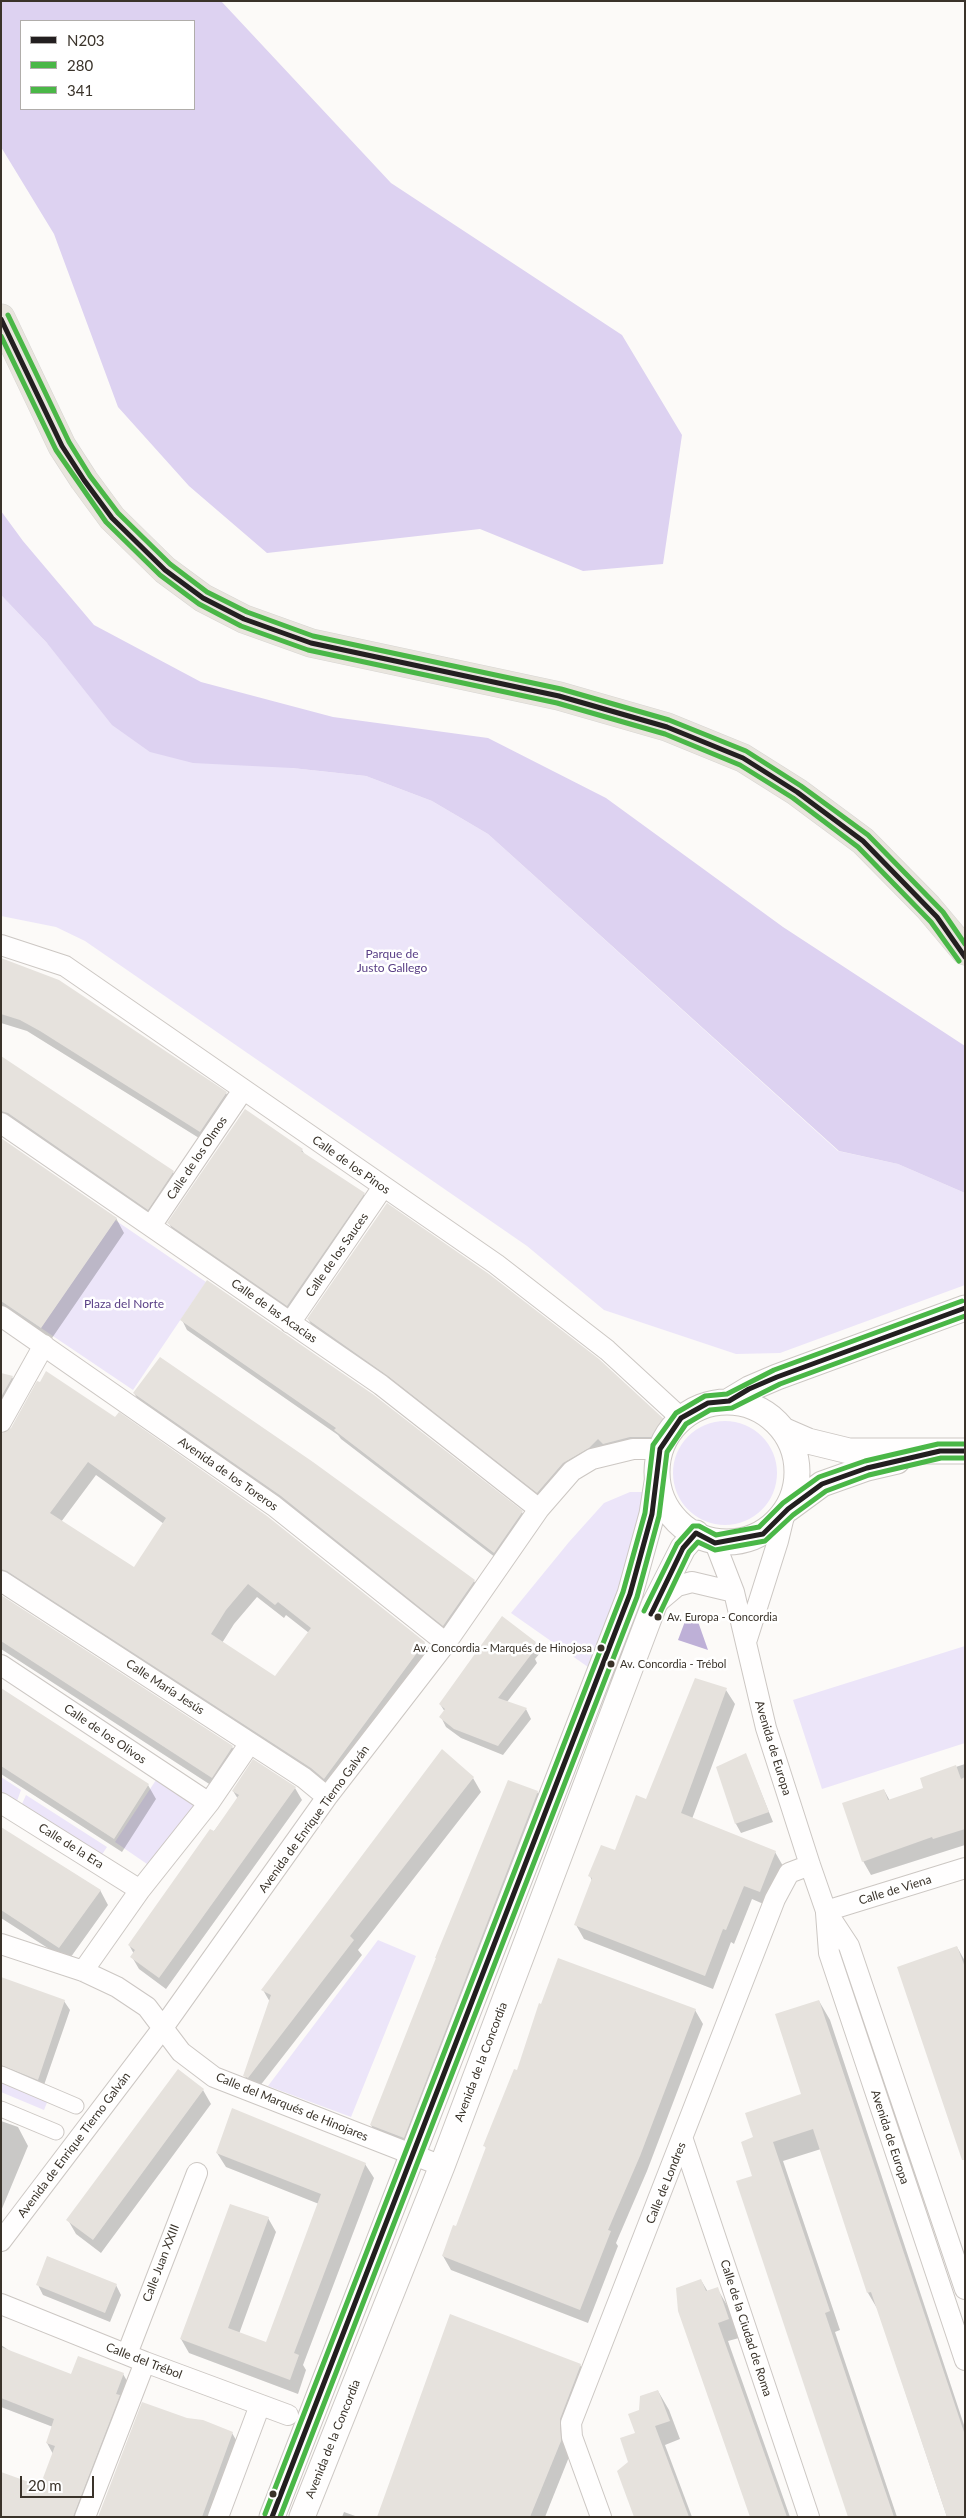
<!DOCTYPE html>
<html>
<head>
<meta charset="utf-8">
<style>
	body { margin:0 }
	#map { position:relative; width:966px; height:2518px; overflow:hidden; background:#fcfaf8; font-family:Lato,sans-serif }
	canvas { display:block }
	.frame { position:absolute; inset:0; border:2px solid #3a332a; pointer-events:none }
	.legend { position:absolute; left:20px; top:20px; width:175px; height:90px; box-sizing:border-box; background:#fff; border:1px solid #b0adaa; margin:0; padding:6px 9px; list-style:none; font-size:15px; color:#3a332a }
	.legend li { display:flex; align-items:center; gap:10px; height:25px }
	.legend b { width:25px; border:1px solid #b0adaa }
	.scale { position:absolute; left:20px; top:2476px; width:74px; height:22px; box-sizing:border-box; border:2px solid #3a332a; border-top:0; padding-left:6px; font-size:15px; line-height:18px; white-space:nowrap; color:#3a332a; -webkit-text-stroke:4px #fff; paint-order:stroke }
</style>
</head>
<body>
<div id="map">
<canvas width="966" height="2518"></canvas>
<div class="frame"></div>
<ul class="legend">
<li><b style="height:6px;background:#231f20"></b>N203</li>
<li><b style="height:6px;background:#4ab747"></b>280</li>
<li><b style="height:6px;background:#4ab747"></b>341</li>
</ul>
<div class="scale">20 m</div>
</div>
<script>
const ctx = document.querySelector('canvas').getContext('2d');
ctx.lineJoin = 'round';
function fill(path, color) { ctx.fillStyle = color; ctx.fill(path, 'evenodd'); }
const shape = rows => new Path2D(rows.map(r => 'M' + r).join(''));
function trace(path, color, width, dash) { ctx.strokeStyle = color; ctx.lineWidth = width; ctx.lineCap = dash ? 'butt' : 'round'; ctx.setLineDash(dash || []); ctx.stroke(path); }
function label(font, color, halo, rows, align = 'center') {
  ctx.font = font + ' Lato,sans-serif'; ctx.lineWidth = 5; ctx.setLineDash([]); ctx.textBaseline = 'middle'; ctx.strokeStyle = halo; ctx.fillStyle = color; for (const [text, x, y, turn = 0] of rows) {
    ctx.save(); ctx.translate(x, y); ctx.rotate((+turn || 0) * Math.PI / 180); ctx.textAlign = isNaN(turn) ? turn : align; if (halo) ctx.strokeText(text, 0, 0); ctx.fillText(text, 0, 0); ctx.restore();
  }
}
fill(shape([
	[1,595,47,643,292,768,366,776,432,801,488,834,838,1151,898,1164,965,1193,965,1285,780,1353,736,1354,604,1310,527,1246,85,941,56,927,1,916],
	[115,1220,206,1282,133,1390,41,1328],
	'673 1473a52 52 0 1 1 104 0a52 52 0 1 1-104 0Z',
	[630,1492,646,1492,635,1547,588,1667,511,1613,569,1542,604,1503],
	[965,1646,965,1743,822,1789,793,1700],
	[1,1777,21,1790,17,1801,1,1792],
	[156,1780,195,1806,147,1864,115,1842],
	[26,1795,107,1847,101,1856,22,1804],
	[378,1940,416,1956,351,2117,268,2086],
	[1,2081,48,2100,44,2110,1,2092]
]), '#ece5f9');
fill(shape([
	[1,1,221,1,391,183,622,335,682,435,663,564,583,571,480,529,267,553,189,486,118,407,54,234,1,147],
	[21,21,194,21,194,109,21,109],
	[1,511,23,541,94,625,201,682,333,717,488,738,606,798,783,927,965,1046,965,1193,898,1164,839,1151,488,834,432,801,366,776,292,768,193,763,150,752,112,725,47,643,1,595]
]), '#ddd2f1');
fill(shape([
	[695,1613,708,1650,678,1640,687,1616]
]), '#beb0d7');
fill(shape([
	[1,959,226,1093,233,1105,207,1143,27,1031,1,1023],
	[1,1060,173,1172,181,1186,156,1223,1,1129],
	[1,1139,116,1218,124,1233,50,1341,1,1314],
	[302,1150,305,1155,364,1194,369,1203,293,1315,174,1233,169,1223],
	[308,1319,664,1421,670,1430,660,1446,610,1453,543,1501,314,1329],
	[182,1320,522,1512,527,1522,500,1561,341,1439,338,1435,187,1330],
	[1,1375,12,1377,20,1391,1,1425],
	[38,1383,424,1642,432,1657,332,1792,1,1588,1,1489,12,1429],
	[96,1475,164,1524,134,1568,61,1522],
	[257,1597,284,1618,286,1615,309,1633,275,1678,222,1643,234,1624],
	[134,1393,474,1581,480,1591,449,1634,140,1403],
	[1,1597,232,1747,241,1761,220,1791,1,1649],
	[535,1643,541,1652,535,1659,537,1663,507,1702,526,1709,531,1719,503,1755,461,1738,446,1727,441,1717,445,1712,440,1704],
	[696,1680,726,1690,735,1704,692,1819,775,1852,783,1866,768,1906,752,1899,734,1944,731,1942,713,1989,584,1939,576,1925,592,1881,590,1876,616,1852,647,1801],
	[1,1690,148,1785,156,1799,122,1852,1,1774],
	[746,1755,773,1822,741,1833,736,1824,717,1767],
	[254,1761,295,1788,302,1800,166,1989,139,1969,132,1957,134,1954,129,1945,238,1799,233,1791],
	[965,1764,965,1845,871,1875,863,1861,884,1790,890,1801,925,1789,922,1778],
	[473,1778,481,1792,358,1950,362,1955,256,2091,253,2090,244,2075,270,2002,263,1990],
	[537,1792,546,1806,412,2151,379,2139,371,2125],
	[1,1828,100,1890,108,1905,68,1961,1,1918],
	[957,1947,965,1961,965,2162,898,1968],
	[1,1979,64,2001,70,2010,43,2088,1,2076],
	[819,2001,830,2020,965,2428,965,2517,947,2517,878,2310,868,2293,821,2149,783,2161,840,2330,835,2332,897,2517,850,2517,754,2177,755,2138,803,2094],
	[695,2010,703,2024,647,2171,616,2243,618,2246,588,2323,451,2270,443,2256,457,2228,487,2150,485,2146,518,2072],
	[203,2090,211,2104,101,2253,76,2234,68,2220],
	[1,2121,18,2127,28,2146,1,2211],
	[217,2153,365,2164,374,2178,303,2365,306,2370,298,2394,189,2353,181,2339,268,2218,276,2232,239,2334,266,2344,319,2204,226,2167],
	[701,2280,708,2292,717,2288,728,2307,739,2338,728,2341,790,2517,751,2517],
	[38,2285,116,2285,121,2295,110,2322,43,2295],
	[1,2345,13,2353,72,2376,123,2374,130,2386,83,2517,1,2517,40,2488,53,2454,47,2443,53,2427,1,2407],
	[580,2365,589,2381,569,2457,545,2517,378,2517],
	[658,2391,669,2410,680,2439,665,2445,692,2517,636,2517,629,2462,640,2411],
	[232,2433,239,2445,211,2517,99,2517],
	[344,2512,358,2517,342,2517]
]), '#0003');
fill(shape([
	[1,958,59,980,227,1092,200,1132,40,1031,20,1020,1,1014],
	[1,1056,174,1171,148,1210,8,1113,1,1111],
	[245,1109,303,1149,301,1151,365,1193,287,1306,167,1223],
	[1,1138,117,1218,41,1328,1,1301],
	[387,1203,489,1274,599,1359,665,1420,655,1437,630,1437,603,1444,598,1439,589,1448,563,1463,537,1493,388,1376,307,1319],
	[207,1280,374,1395,523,1511,494,1553,334,1430,336,1428,180,1320],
	[160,1357,313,1462,475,1580,443,1626,281,1496,133,1393],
	[46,1371,115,1417,119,1412,267,1516,425,1642,324,1779,311,1768,7,1571,1,1569,1,1434,11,1428,37,1381,40,1382],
	[88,1462,166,1518,134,1567,50,1513],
	[248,1584,275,1605,278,1602,311,1628,275,1676,211,1634,226,1610],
	[1,1373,13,1376,1,1397],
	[1,1595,233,1746,212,1778,1,1641],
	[502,1616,536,1642,530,1650,533,1652,498,1698,527,1708,498,1746,454,1729,439,1717,445,1709,439,1704],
	[695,1678,727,1688,681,1813,776,1851,760,1892,744,1886,726,1930,723,1929,705,1976,574,1925,592,1878,588,1876,601,1845,615,1850,636,1795,646,1799],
	[1,1688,149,1784,114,1839,1,1766],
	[442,1749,474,1777,350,1936,354,1940,248,2078,243,2076,271,1995,261,1990],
	[746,1753,769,1812,735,1824,716,1767],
	[253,1759,296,1787,159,1978,130,1957,135,1950,128,1945,210,1829,214,1831,239,1795,232,1791],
	[956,1765,961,1779,965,1777,965,1829,933,1839,932,1837,862,1862,842,1803,884,1789,888,1800,923,1788,920,1778],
	[508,1780,538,1791,404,2138,370,2125,436,1958,435,1958],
	[1,1827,101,1890,59,1948,1,1910],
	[957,1946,965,1967,965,2160,962,2160,897,1967],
	[558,1958,696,2009,640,2156,608,2230,611,2231,580,2310,442,2256,453,2225,456,2226,486,2147,483,2146,514,2069,517,2070,539,2003,541,2004],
	[1,1977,65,2000,38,2080,1,2065],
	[819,2000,965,2435,965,2517,947,2517,871,2292,867,2293,813,2129,773,2142,830,2311,825,2313,894,2517,848,2517,736,2181,752,2176,741,2142,753,2137,745,2113,801,2094,775,2014],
	[178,2069,204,2089,93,2240,66,2220],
	[232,2108,366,2163,294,2353,299,2355,290,2380,180,2339,230,2204,269,2217,228,2328,266,2342,321,2194,216,2153],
	[47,2256,117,2284,105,2313,36,2285],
	[701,2279,706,2291,718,2287,729,2319,718,2323,787,2517,750,2517,678,2311,676,2288],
	[450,2314,581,2364,560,2419,561,2441,530,2517,377,2517],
	[1,2347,71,2374,78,2356,124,2373,116,2394,120,2395,73,2517,1,2517,1,2472,40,2486,55,2446,46,2443,54,2419,1,2398],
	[658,2390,670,2421,655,2426,689,2517,634,2517,617,2471,628,2462,620,2438,635,2433,628,2414,639,2410,640,2396],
	[142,2402,187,2418,203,2420,233,2432,202,2517,98,2517]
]), '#e6e2dd');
const pedestrian = shape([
	[1,2074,76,2106],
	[1,2109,56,2132]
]);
const minor = shape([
	[1,945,65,966,496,1264,607,1350,681,1418],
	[1,1123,381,1385,539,1509],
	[151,1226,243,1090],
	[1,1316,274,1506,446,1643],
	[290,1323,383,1187],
	[1,1422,44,1345],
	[715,1543,734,1592,766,1728,810,1865,826,1911,849,1946,965,2289],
	[1,1581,304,1778,327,1797],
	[658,1602,677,1586,692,1582,734,1592],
	[747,1639,778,1541,785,1512],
	[1,1665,209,1803],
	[1,1803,140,1890],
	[826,1911,965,1868],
	[826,1913,829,1953,965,2360],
	[1,1944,83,1971,117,1987,147,2007,181,2052,214,2077,442,2166],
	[83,1971,140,1890,209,1803,250,1743],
	[683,2140,809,2517],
	[1,2241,162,2029,327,1797,446,1643,539,1509,572,1471,592,1459,633,1449,660,1449],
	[1,2304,145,2362,288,2415],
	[127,2354,197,2173],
	[85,2517,145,2362],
	[218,2517,260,2405],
	[601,2517,572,2437,571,2423,775,1899,789,1873,810,1865]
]);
const tertiary = shape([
	[729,1401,749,1389,777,1377,965,1308],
	'657 1472a70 70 0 1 1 140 0a70 70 0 1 1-140 0Z',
	[785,1431,808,1441,849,1451,965,1451],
	[788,1509,822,1484,867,1468,897,1461],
	[272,2517,630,1594,652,1514,657,1482],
	[302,2517,442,2166,654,1605,683,1548,696,1533]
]);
const primary = shape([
	[1,318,62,446,84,480,112,518,165,570,203,598,244,619,311,643,559,696,667,727,743,758,797,792,863,841,928,907,965,951]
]);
trace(pedestrian, '#ccc7c3', 17);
trace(minor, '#ccc7c3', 22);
trace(tertiary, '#ccc7c3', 27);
trace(primary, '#d7d5d2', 29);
trace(pedestrian, '#fffefe', 15);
trace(minor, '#fffefe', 20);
trace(tertiary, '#fffefe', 25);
trace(primary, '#e9e5de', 28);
trace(shape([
	[1,319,62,446,84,480,112,518,165,570,203,598,244,619,311,643,559,696,667,727,743,758,797,792,863,841,937,917,965,957],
	[651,1614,683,1548,696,1533,715,1543,763,1534,788,1509,822,1484,867,1468,940,1451,965,1451],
	[272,2517,630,1594,652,1514,660,1449,681,1418,708,1403,729,1401,749,1389,777,1377,965,1308]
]), '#231f20', 5);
trace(shape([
	[1,336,56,450,106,522,160,575,199,604,241,626,308,650,557,703,665,734,740,765,793,798,858,847,931,922,959,961],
	[658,1617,689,1552,698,1542,715,1550,765,1541,793,1515,826,1491,869,1475,941,1458,965,1458],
	[280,2517,637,1597,659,1516,667,1452,686,1424,710,1410,732,1408,780,1384,965,1316]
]), '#4ab747', 5);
trace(shape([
	[8,315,69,442,90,476,118,513,170,564,207,592,247,612,313,636,561,689,669,720,746,751,801,786,868,835,943,912,965,944],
	[644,1611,677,1544,693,1526,699,1526,716,1535,759,1527,783,1503,819,1477,865,1461,938,1444,965,1444],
	[265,2514,623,1592,645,1513,653,1445,676,1413,705,1396,727,1394,774,1370,962,1301]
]), '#4ab747', 5);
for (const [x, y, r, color] of [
	[658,1617,4.5,"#3a332a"],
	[601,1648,4.5,"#3a332a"],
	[611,1664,4.5,"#3a332a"],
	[273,2494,4.5,"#3a332a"]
]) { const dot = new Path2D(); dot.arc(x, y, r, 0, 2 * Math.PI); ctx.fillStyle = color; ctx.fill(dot); trace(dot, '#fff', 2); }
label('11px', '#3a332a', '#fff', [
	["Av. Europa - Concordia",667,1617],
	["Av. Concordia - Marqués de Hinojosa",592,1648,"right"],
	["Av. Concordia - Trébol",620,1664]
], 'left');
label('12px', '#5a4086', '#fff', [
	["Parque de",392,954],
	["Justo Gallego",392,968],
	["Plaza del Norte",124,1304]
]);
label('12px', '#3a332a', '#fff', [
	["Calle de los Olmos",197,1158,-56],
	["Calle de los Pinos",351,1165,35],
	["Calle de los Sauces",337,1255,-55],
	["Calle de las Acacias",274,1311,35],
	["Avenida de los Toreros",228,1474,35],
	["Calle María Jesús",165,1687,33],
	["Calle de los Olivos",105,1734,34],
	["Avenida de Europa",773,1748,73],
	["Avenida de Enrique Tierno Galván",314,1819,-54],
	["Calle de la Era",71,1846,32],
	["Calle de Viena",895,1890,-17],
	["Avenida de la Concordia",481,2062,-69],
	["Calle del Marqués de Hinojares",292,2107,22],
	["Avenida de Europa",890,2137,72],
	["Avenida de Enrique Tierno Galván",74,2145,-53],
	["Calle de Londres",666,2183,-68],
	["Calle Juan XXIII",161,2263,-69],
	["Calle de la Ciudad de Roma",746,2328,72],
	["Calle del Trébol",144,2361,21],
	["Avenida de la Concordia",333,2439,-68]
]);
</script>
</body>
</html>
